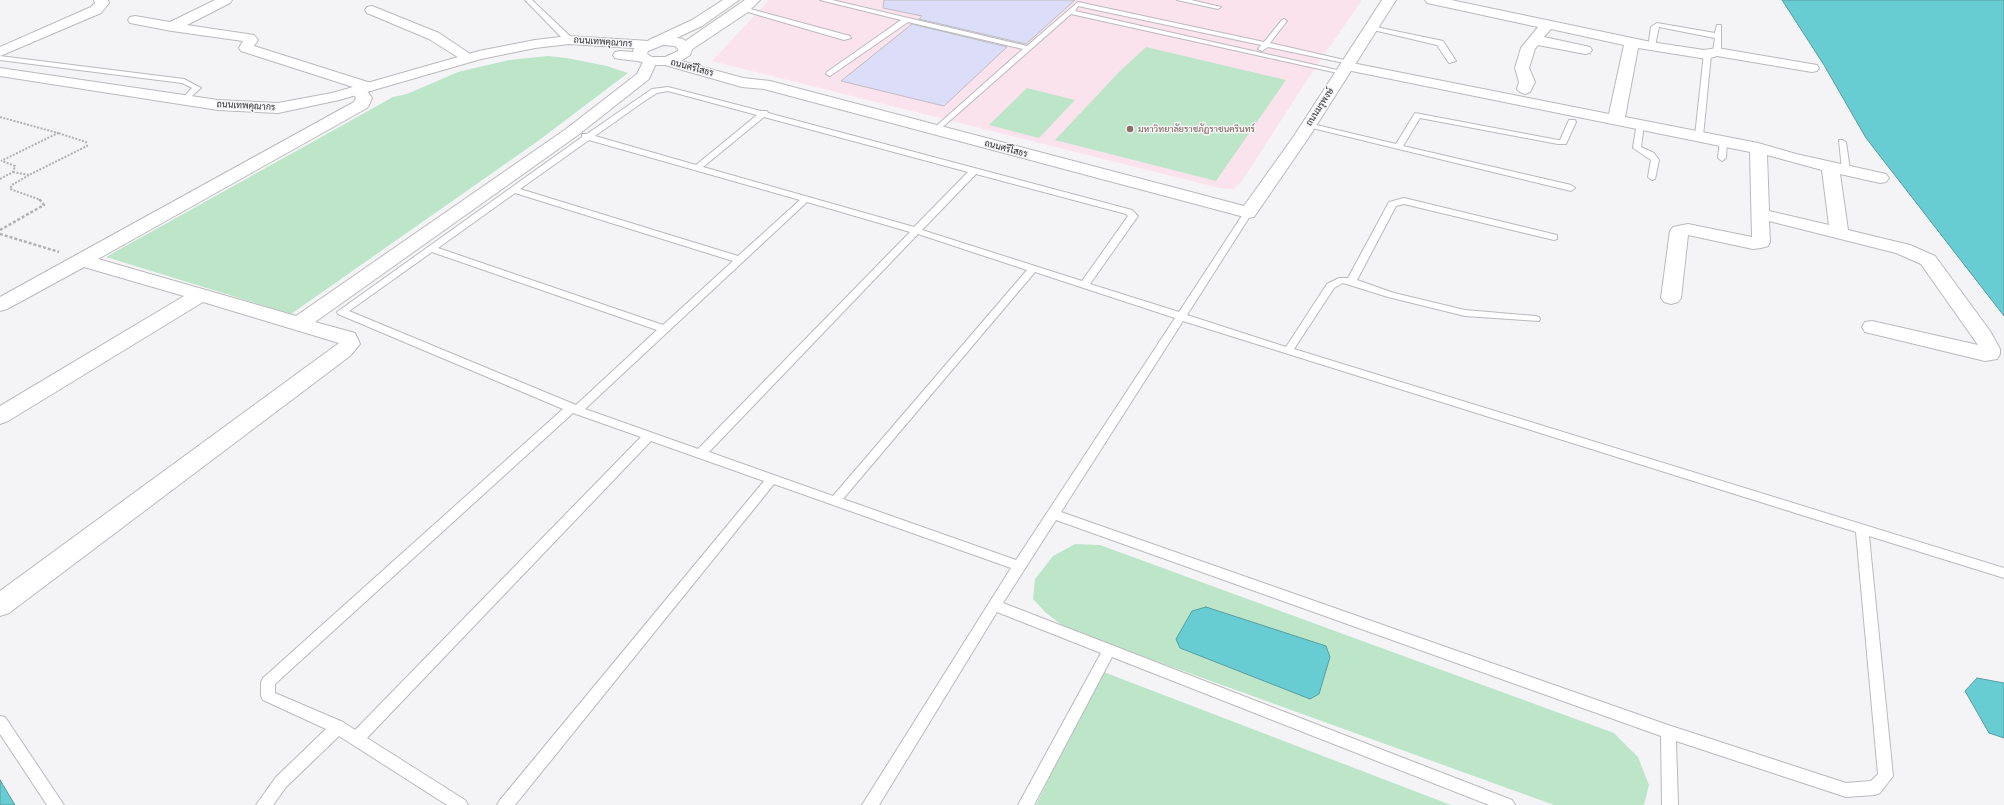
<!DOCTYPE html>
<html>
<head>
<meta charset="utf-8">
<style>
	body { margin:0 }
	canvas { display:block; background:#f4f4f7 }
</style>
</head>
<body>
<canvas width="2004" height="805"></canvas>
<script>
const ctx = document.querySelector('canvas').getContext('2d');
ctx.lineJoin = 'round';
function fill(path, color) { ctx.fillStyle = color; ctx.fill(path, 'evenodd'); }
const shape = rows => new Path2D(rows.map(r => 'M' + r).join(''));
function trace(path, color, width, dash) { ctx.strokeStyle = color; ctx.lineWidth = width; ctx.lineCap = dash ? 'butt' : 'round'; ctx.setLineDash(dash || []); ctx.stroke(path); }
function label(font, color, halo, rows, align = 'center') {
  ctx.font = font + ' "PT Sans Narrow",Sarabun,sans-serif'; ctx.lineWidth = 3; ctx.setLineDash([]); ctx.textBaseline = 'middle'; ctx.strokeStyle = halo; ctx.fillStyle = color; for (const [text, x, y, turn = 0] of rows) {
    ctx.save(); ctx.translate(x, y); ctx.rotate((+turn || 0) * Math.PI / 180); ctx.textAlign = isNaN(turn) ? turn : align; if (halo) ctx.strokeText(text, 0, 0); ctx.fillText(text, 0, 0); ctx.restore();
  }
}
fill(shape([
	[769,0,1362,0,1311,74,1240,184,1233,189,1219,188,712,61]
]), '#fbe3ed');
fill(shape([
	[1146,47,1286,80,1216,181,1055,140,1120,71],
	[548,56,567,58,607,66,628,73,538,141,291,314,106,257,393,97,407,94,458,72,509,60],
	[1027,88,1075,100,1039,138,989,125],
	[1075,544,1100,545,1614,733,1638,757,1649,785,1644,805,1554,805,1067,629,1045,612,1033,599,1035,579,1053,556],
	[1180,648,1319,694,1310,698],
	[1101,671,1451,805,1036,805]
]), '#bde6c9');
const water = shape([
	[1782,0,2004,0,2004,316,1866,138,1824,65,1782,0],
	[1206,607,1326,646,1330,657,1319,694,1310,699,1180,648,1176,639,1192,611,1206,607],
	[1977,678,2004,683,2004,738,1989,733,1965,691,1977,678],
	[0,780,15,805,0,805,0,780]
]);
fill(water, '#67cdd2');
trace(water, '#579ea2', 1);
const building = shape([
	[884,0,1075,0,1026,44,919,19,922,16,883,8,884,0],
	[912,24,1007,47,944,106,841,81,912,24]
]);
fill(building, '#dcddf8');
trace(building, '#bebec0', 1);
const service = shape([
	[525,0,532,0,572,38,572,42,566,42,525,0],
	[820,0,832,0,1027,46,1078,2,1264,42,1282,20,1284,19,1287,21,1270,43,1353,62,1349,64,1268,47,1262,51,1258,49,1261,45,1078,6,1075,11,1346,72,1342,74,1071,14,937,132,933,130,934,128,1023,49,908,22,830,76,826,74,827,72,901,20,820,0],
	[1177,0,1191,0,1221,7,1218,9,1177,0],
	[743,7,850,36,851,38,844,40,741,10,740,9,743,7],
	[1657,23,1715,33,1717,25,1721,25,1721,52,1717,54,1713,52,1715,38,1659,27,1655,46,1648,48,1651,27,1657,23],
	[1371,26,1443,41,1456,61,1449,63,1437,45,1369,29,1369,27,1371,26],
	[1704,53,1711,55,1703,136,1699,138,1695,136,1704,53],
	[0,56,184,79,201,88,185,102,181,100,192,88,182,83,0,60,0,56],
	[668,87,761,111,767,111,768,113,1132,210,1138,216,1090,284,1179,312,1245,211,1251,211,1252,213,1187,315,1286,347,1327,284,1339,278,1348,278,1389,202,1404,198,1557,235,1557,239,1554,240,1404,204,1396,206,1357,280,1394,293,1465,310,1535,316,1539,317,1540,319,1539,321,1465,316,1388,297,1343,283,1334,288,1294,349,2004,568,2004,578,1869,536,1893,776,1880,793,1875,795,1846,797,1676,741,1678,805,1662,805,1661,736,1056,520,1003,603,1512,800,1515,805,1489,805,1112,657,1034,805,1018,805,1101,653,997,612,879,805,862,805,1011,568,774,484,515,805,497,805,500,800,764,481,651,441,367,738,465,800,468,805,447,805,339,736,286,787,273,805,256,805,276,777,326,729,263,700,261,696,261,682,263,678,563,409,338,314,337,312,582,137,582,134,587,134,652,89,668,87],
	[668,91,757,115,696,165,595,136,643,102,657,93,668,91],
	[764,117,968,172,914,227,703,167,764,117],
	[589,140,800,200,738,256,520,189,589,140],
	[976,174,1126,214,1128,216,1082,281,922,230,976,174],
	[515,193,733,261,663,325,438,248,515,193],
	[807,202,910,232,698,449,585,409,807,202],
	[918,234,1027,270,833,496,709,452,918,234],
	[432,252,657,330,576,405,349,311,432,252],
	[1035,272,1175,318,1016,560,843,499,1035,272],
	[1183,321,1856,532,1878,774,1871,781,1846,783,1668,725,1061,512,1183,321],
	[573,413,641,437,355,730,343,722,275,693,275,684,573,413],
	[1415,113,1558,140,1560,140,1569,120,1575,120,1576,122,1566,144,1558,144,1420,118,1403,146,1571,185,1575,188,1571,191,1308,127,1304,125,1308,123,1396,144,1415,113],
	[1637,122,1644,124,1641,147,1654,153,1659,160,1655,179,1652,180,1648,177,1651,160,1633,148,1637,122],
	[1720,139,1723,139,1727,141,1726,158,1722,161,1718,158,1720,139],
	[1839,140,1842,140,1846,142,1850,170,1849,172,1843,172,1842,170,1839,140],
	[0,716,5,717,64,805,47,805,0,734,0,716]
]);
const minor = shape([
	[94,0,108,0,109,3,101,13,0,56,0,47,91,7,95,3,94,0],
	[215,0,232,0,230,3,187,25,254,35,258,40,254,46,374,84,377,87,374,90,367,91,372,98,369,105,367,108,98,259,296,316,566,129,637,74,645,58,655,58,657,61,649,79,578,135,315,322,355,333,360,344,350,356,9,613,0,616,0,591,339,343,203,302,8,421,0,424,0,406,184,296,84,267,7,309,0,311,0,297,354,102,356,98,350,90,353,87,241,51,239,48,243,41,172,31,130,23,128,20,130,17,135,16,170,22,215,0],
	[1425,0,1451,0,1651,42,1704,50,1717,48,1817,65,1819,68,1817,71,1812,72,1717,56,1707,59,1638,48,1625,117,1758,143,1796,154,1886,174,1889,178,1886,182,1880,183,1840,174,1848,230,1910,245,1935,256,1990,331,2000,349,2000,354,1997,359,1985,361,1865,332,1862,327,1865,322,1872,321,1978,345,1921,264,1896,253,1769,221,1770,242,1768,246,1761,248,1753,249,1688,235,1681,298,1678,302,1671,304,1664,302,1661,298,1670,231,1673,227,1688,224,1752,237,1750,152,1342,69,1340,66,1342,63,1347,62,1609,114,1624,45,1551,29,1544,37,1590,47,1592,50,1590,53,1585,54,1538,45,1535,49,1529,68,1535,82,1530,92,1525,94,1520,92,1517,89,1519,82,1515,68,1521,48,1538,27,1432,4,1427,3,1425,0],
	[1767,155,1822,170,1829,225,1769,211,1767,155],
	[372,6,439,33,476,58,474,61,464,61,429,39,367,13,365,10,367,7,372,6]
]);
const tertiary = shape([
	[723,0,739,0,702,26,659,46,649,46,647,43,649,40,692,20,723,0],
	[745,0,760,0,748,12,691,50,681,50,679,47,681,44,745,0]
]);
const secondary = shape([
	[1382,0,1396,0,1309,137,1254,217,1248,218,764,89,742,87,665,65,650,65,638,61,620,59,615,58,613,55,615,52,620,51,633,52,634,48,569,44,535,48,481,59,339,100,278,113,218,110,0,76,0,68,218,100,278,103,332,93,479,51,535,40,569,36,649,41,662,37,678,38,683,39,693,47,690,55,681,61,743,78,770,81,1244,206,1294,136,1382,0],
	[663,45,675,46,678,49,678,51,665,57,652,57,647,54,648,51,663,45]
]);
trace(service, '#bababd', 2);
trace(minor, '#bababd', 2);
trace(tertiary, '#bababd', 2);
trace(secondary, '#bababd', 2);
trace(shape([
	[0,117,58,133,1,161],
	[13,172,29,175,87,146,86,142,58,133],
	[29,175,12,185,10,189,41,200],
	[0,179,13,172,15,166,2,161]
]), '#b2b2b4', 2, [2, 1.5]);
trace(shape([
	[0,230,44,205,39,199],
	[0,234,59,252]
]), '#b2b2b4', 2.5, [3, 2]);
fill(service, '#fff');
fill(minor, '#fff');
fill(tertiary, '#fff');
fill(secondary, '#fff');
for (const [x, y, r, color] of [
	[1130,129,4,"#8d6e63"]
]) { const dot = new Path2D(); dot.arc(x, y, r, 0, 2 * Math.PI); ctx.fillStyle = color; ctx.fill(dot); trace(dot, '#f4f4f7', 1.5); }
label('9px', '#323233', '#f4f4f7', [
	["ถนนเทพคุณากร",603,42,4],
	["ถนนศรีโสธร",692,68,15],
	["ถนนเทพคุณากร",246,106,3],
	["ถนนมรุพงษ์",1320,107,-57],
	["ถนนศรีโสธร",1006,149,15]
]);
label('9px', '#785e54', '#f4f4f7', [
	["มหาวิทยาลัยราชภัฏราชนครินทร์",1138,129]
], 'left');
</script>
</body>
</html>
